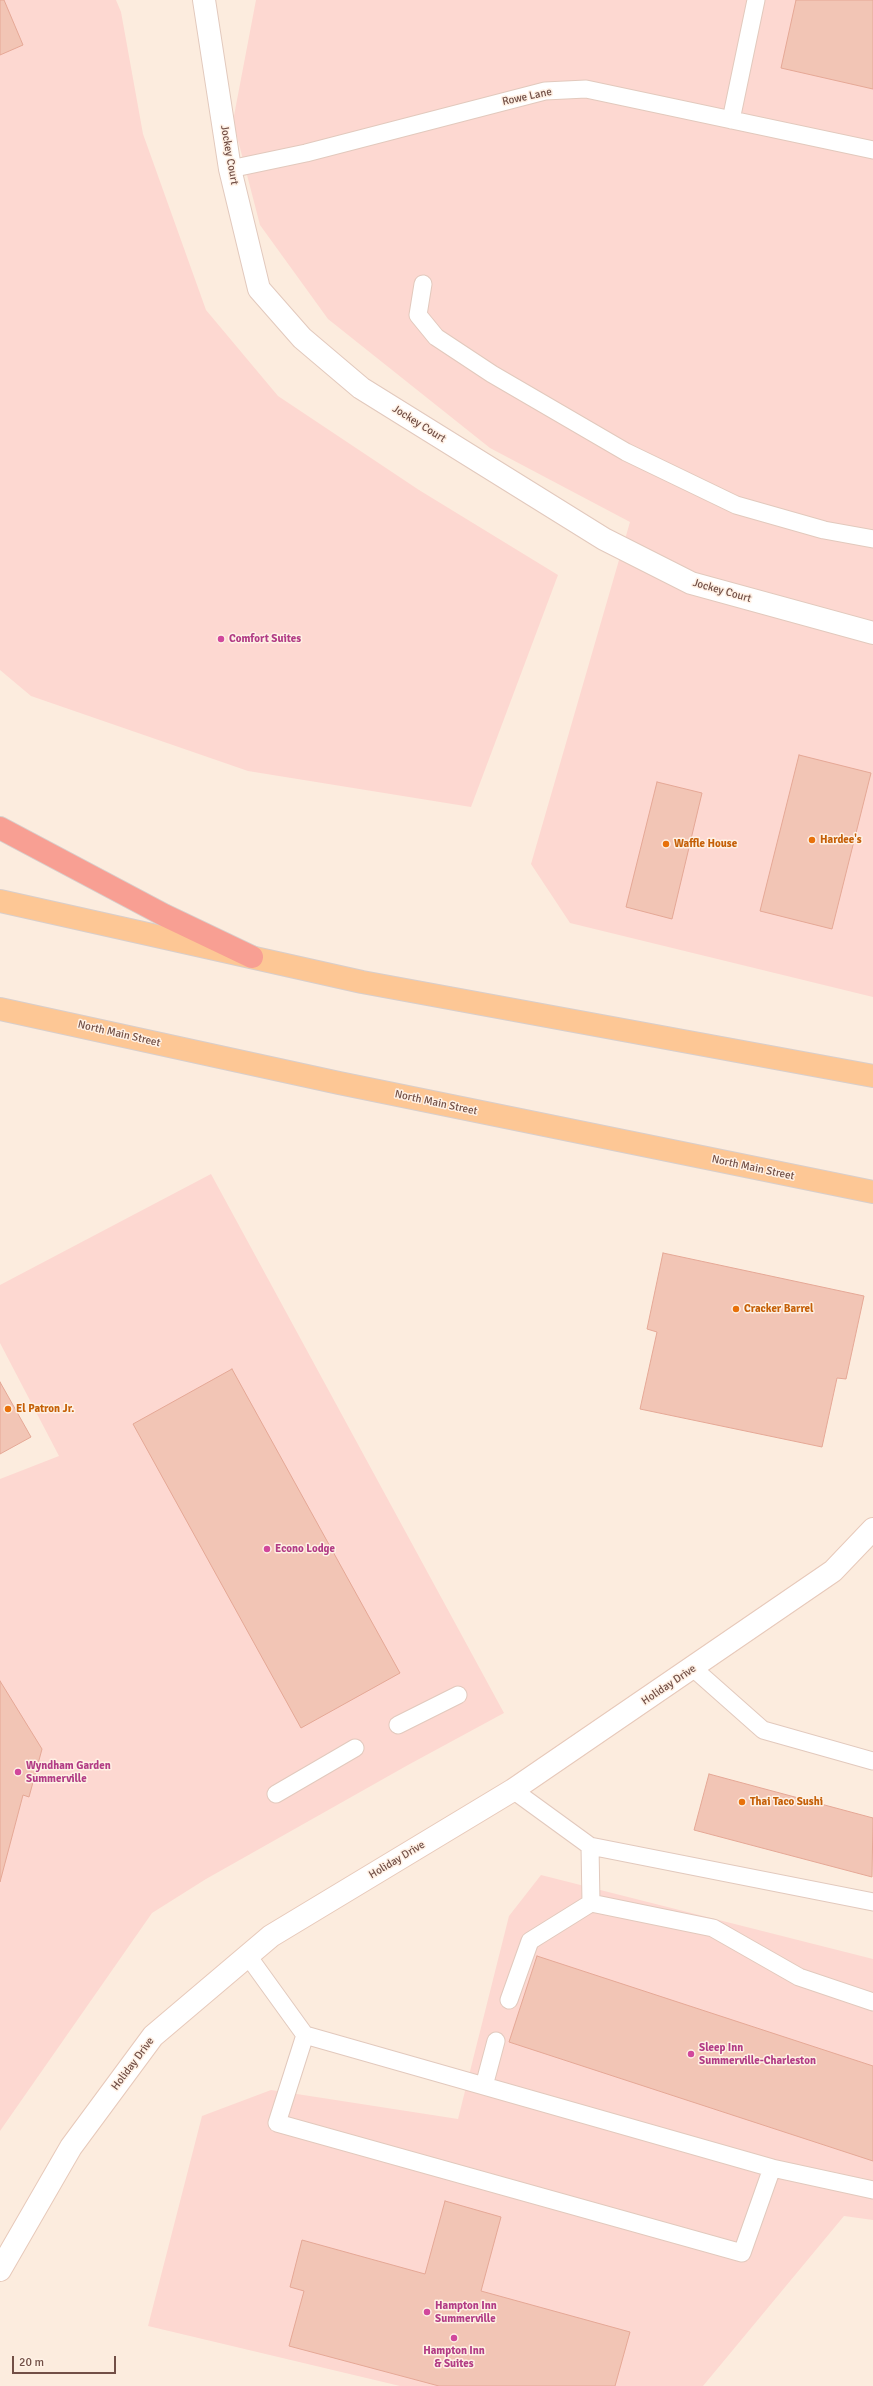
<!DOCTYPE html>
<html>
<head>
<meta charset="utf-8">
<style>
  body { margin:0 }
  #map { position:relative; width:873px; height:2386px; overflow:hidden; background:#fcecde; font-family:Signika,sans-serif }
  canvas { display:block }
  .scale { position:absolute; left:12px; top:2356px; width:104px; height:18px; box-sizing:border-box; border:2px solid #724f46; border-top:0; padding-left:5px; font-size:12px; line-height:14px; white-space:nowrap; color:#724f46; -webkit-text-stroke:3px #fff1e5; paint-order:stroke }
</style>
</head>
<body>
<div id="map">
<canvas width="873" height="2386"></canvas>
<div class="scale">20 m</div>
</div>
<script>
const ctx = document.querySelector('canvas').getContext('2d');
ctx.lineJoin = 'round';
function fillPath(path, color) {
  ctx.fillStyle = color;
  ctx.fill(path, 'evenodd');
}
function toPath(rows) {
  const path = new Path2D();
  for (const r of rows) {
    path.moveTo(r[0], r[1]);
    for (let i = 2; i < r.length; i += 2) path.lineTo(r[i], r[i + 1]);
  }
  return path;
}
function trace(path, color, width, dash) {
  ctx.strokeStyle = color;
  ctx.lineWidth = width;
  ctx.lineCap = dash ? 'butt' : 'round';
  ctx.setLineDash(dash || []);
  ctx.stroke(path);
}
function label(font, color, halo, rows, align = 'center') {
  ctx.font = font + ' Signika,sans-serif';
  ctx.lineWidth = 3;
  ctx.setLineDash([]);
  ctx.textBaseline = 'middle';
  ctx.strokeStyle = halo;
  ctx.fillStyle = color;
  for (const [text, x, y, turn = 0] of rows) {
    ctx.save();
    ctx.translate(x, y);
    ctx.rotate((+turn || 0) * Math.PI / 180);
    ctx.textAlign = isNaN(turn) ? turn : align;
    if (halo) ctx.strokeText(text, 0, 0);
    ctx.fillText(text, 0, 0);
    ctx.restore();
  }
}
const commercial = toPath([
  [0,0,116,0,121,12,143,134,206,310,278,396,419,490,558,575,471,807,248,771,31,696,0,670],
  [256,0,873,0,873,997,570,923,531,864,630,522,490,448,328,319,260,225,233,121],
  [211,1174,504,1713,408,1765,206,1879,152,1913,0,2131,0,1479,59,1456,0,1343,0,1285],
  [541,1875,873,1959,873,2220,844,2216,703,2386,400,2386,148,2326,202,2116,271,2090,458,2119,509,1916]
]);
const building = toPath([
  [0,0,4,0,23,45,0,55,0,0],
  [796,0,873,0,873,89,781,68,796,0],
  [799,755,871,773,832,929,760,911,799,755],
  [657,782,702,793,672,919,626,907,657,782],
  [663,1253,864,1296,846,1379,837,1378,822,1447,640,1409,657,1332,647,1329,663,1253],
  [232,1369,400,1673,301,1728,133,1424,232,1369],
  [0,1382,31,1437,0,1454,0,1382],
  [0,1681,42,1749,29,1797,23,1795,0,1882,0,1681],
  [709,1774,873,1818,872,1877,694,1830,709,1774],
  [537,1956,873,2066,873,2161,509,2042,537,1956],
  [445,2201,501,2217,481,2291,630,2332,615,2386,439,2386,289,2346,304,2291,290,2287,302,2240,425,2274,445,2201]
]);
const service = toPath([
  [731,120,756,0],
  [230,169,306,153,545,91,586,89,873,150],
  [423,284,418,315,436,337,492,374,626,452,736,505,824,530,873,539],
  [693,1668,763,1730,873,1761],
  [398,1725,458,1695],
  [513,1790,590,1846,873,1902],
  [276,1794,355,1748],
  [590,1846,591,1903],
  [248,1956,305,2035,277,2123,742,2253,772,2168,305,2035],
  [509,2000,530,1941,591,1903,713,1928,799,1977,873,2002],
  [484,2086,496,2041],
  [772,2168,873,2190]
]);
const minor = toPath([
  [204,0,230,169,259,289,302,338,361,388,604,539,691,583,873,633]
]);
const secondary = toPath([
  [0,2270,71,2147,153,2036,271,1936,513,1790,833,1571,873,1529]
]);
const primary = toPath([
  [0,901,362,982,873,1076],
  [0,1009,339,1083,873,1192]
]);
const motorway = toPath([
  [0,828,164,915,252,957]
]);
const markers = [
  [221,639,4,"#d1479c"],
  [812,840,4,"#e8710a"],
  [666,844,4,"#e8710a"],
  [736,1309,4,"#e8710a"],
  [8,1409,4,"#e8710a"],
  [267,1549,4,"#d1479c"],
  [18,1772,4,"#d1479c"],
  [742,1802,4,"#e8710a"],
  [691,2054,4,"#d1479c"],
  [427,2312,4,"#d1479c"],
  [454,2338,4,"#d1479c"]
];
const streetNames = [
  ["Rowe Lane",527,97,-12],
  ["Jockey Court",229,155,80],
  ["Jockey Court",419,424,32],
  ["Jockey Court",722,591,16],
  ["North Main Street",119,1034,13],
  ["North Main Street",436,1103,12],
  ["North Main Street",753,1168,12],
  ["Holiday Drive",669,1685,-34],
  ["Holiday Drive",397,1860,-31],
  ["Holiday Drive",133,2064,-53]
];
const hotelNames = [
  ["Comfort Suites",229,639],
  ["Econo Lodge",275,1549],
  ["Wyndham Garden",26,1766],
  ["Summerville",26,1779],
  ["Sleep Inn",699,2048],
  ["Summerville-Charleston",699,2061],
  ["Hampton Inn",435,2306],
  ["Summerville",435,2319],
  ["Hampton Inn",454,2351,"center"],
  ["& Suites",454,2364,"center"]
];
const foodNames = [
  ["Hardee's",820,840],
  ["Waffle House",674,844],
  ["Cracker Barrel",744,1309],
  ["El Patron Jr.",16,1409],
  ["Thai Taco Sushi",750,1802]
];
fillPath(commercial, '#fdd8d1');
fillPath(building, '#f2c5b5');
trace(building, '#e5a896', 1);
trace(service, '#e2c9bd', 19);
trace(minor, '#e2c9bd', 24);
trace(secondary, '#e7c9ba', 24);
trace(primary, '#d8cecb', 24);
trace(motorway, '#d8cecb', 24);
trace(service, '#fff', 17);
trace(minor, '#fff', 22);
trace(secondary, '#fff', 22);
trace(primary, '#fdc795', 22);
trace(motorway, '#f89f93', 22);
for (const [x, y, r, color] of markers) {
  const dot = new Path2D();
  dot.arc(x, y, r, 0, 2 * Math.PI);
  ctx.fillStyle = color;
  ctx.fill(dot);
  trace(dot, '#fff1e5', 1.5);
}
label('11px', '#724f46', '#fff1e5', streetNames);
label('bold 11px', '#b23c85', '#fff1e5', hotelNames, 'left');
label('bold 11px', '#c56008', '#fff1e5', foodNames, 'left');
</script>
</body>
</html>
